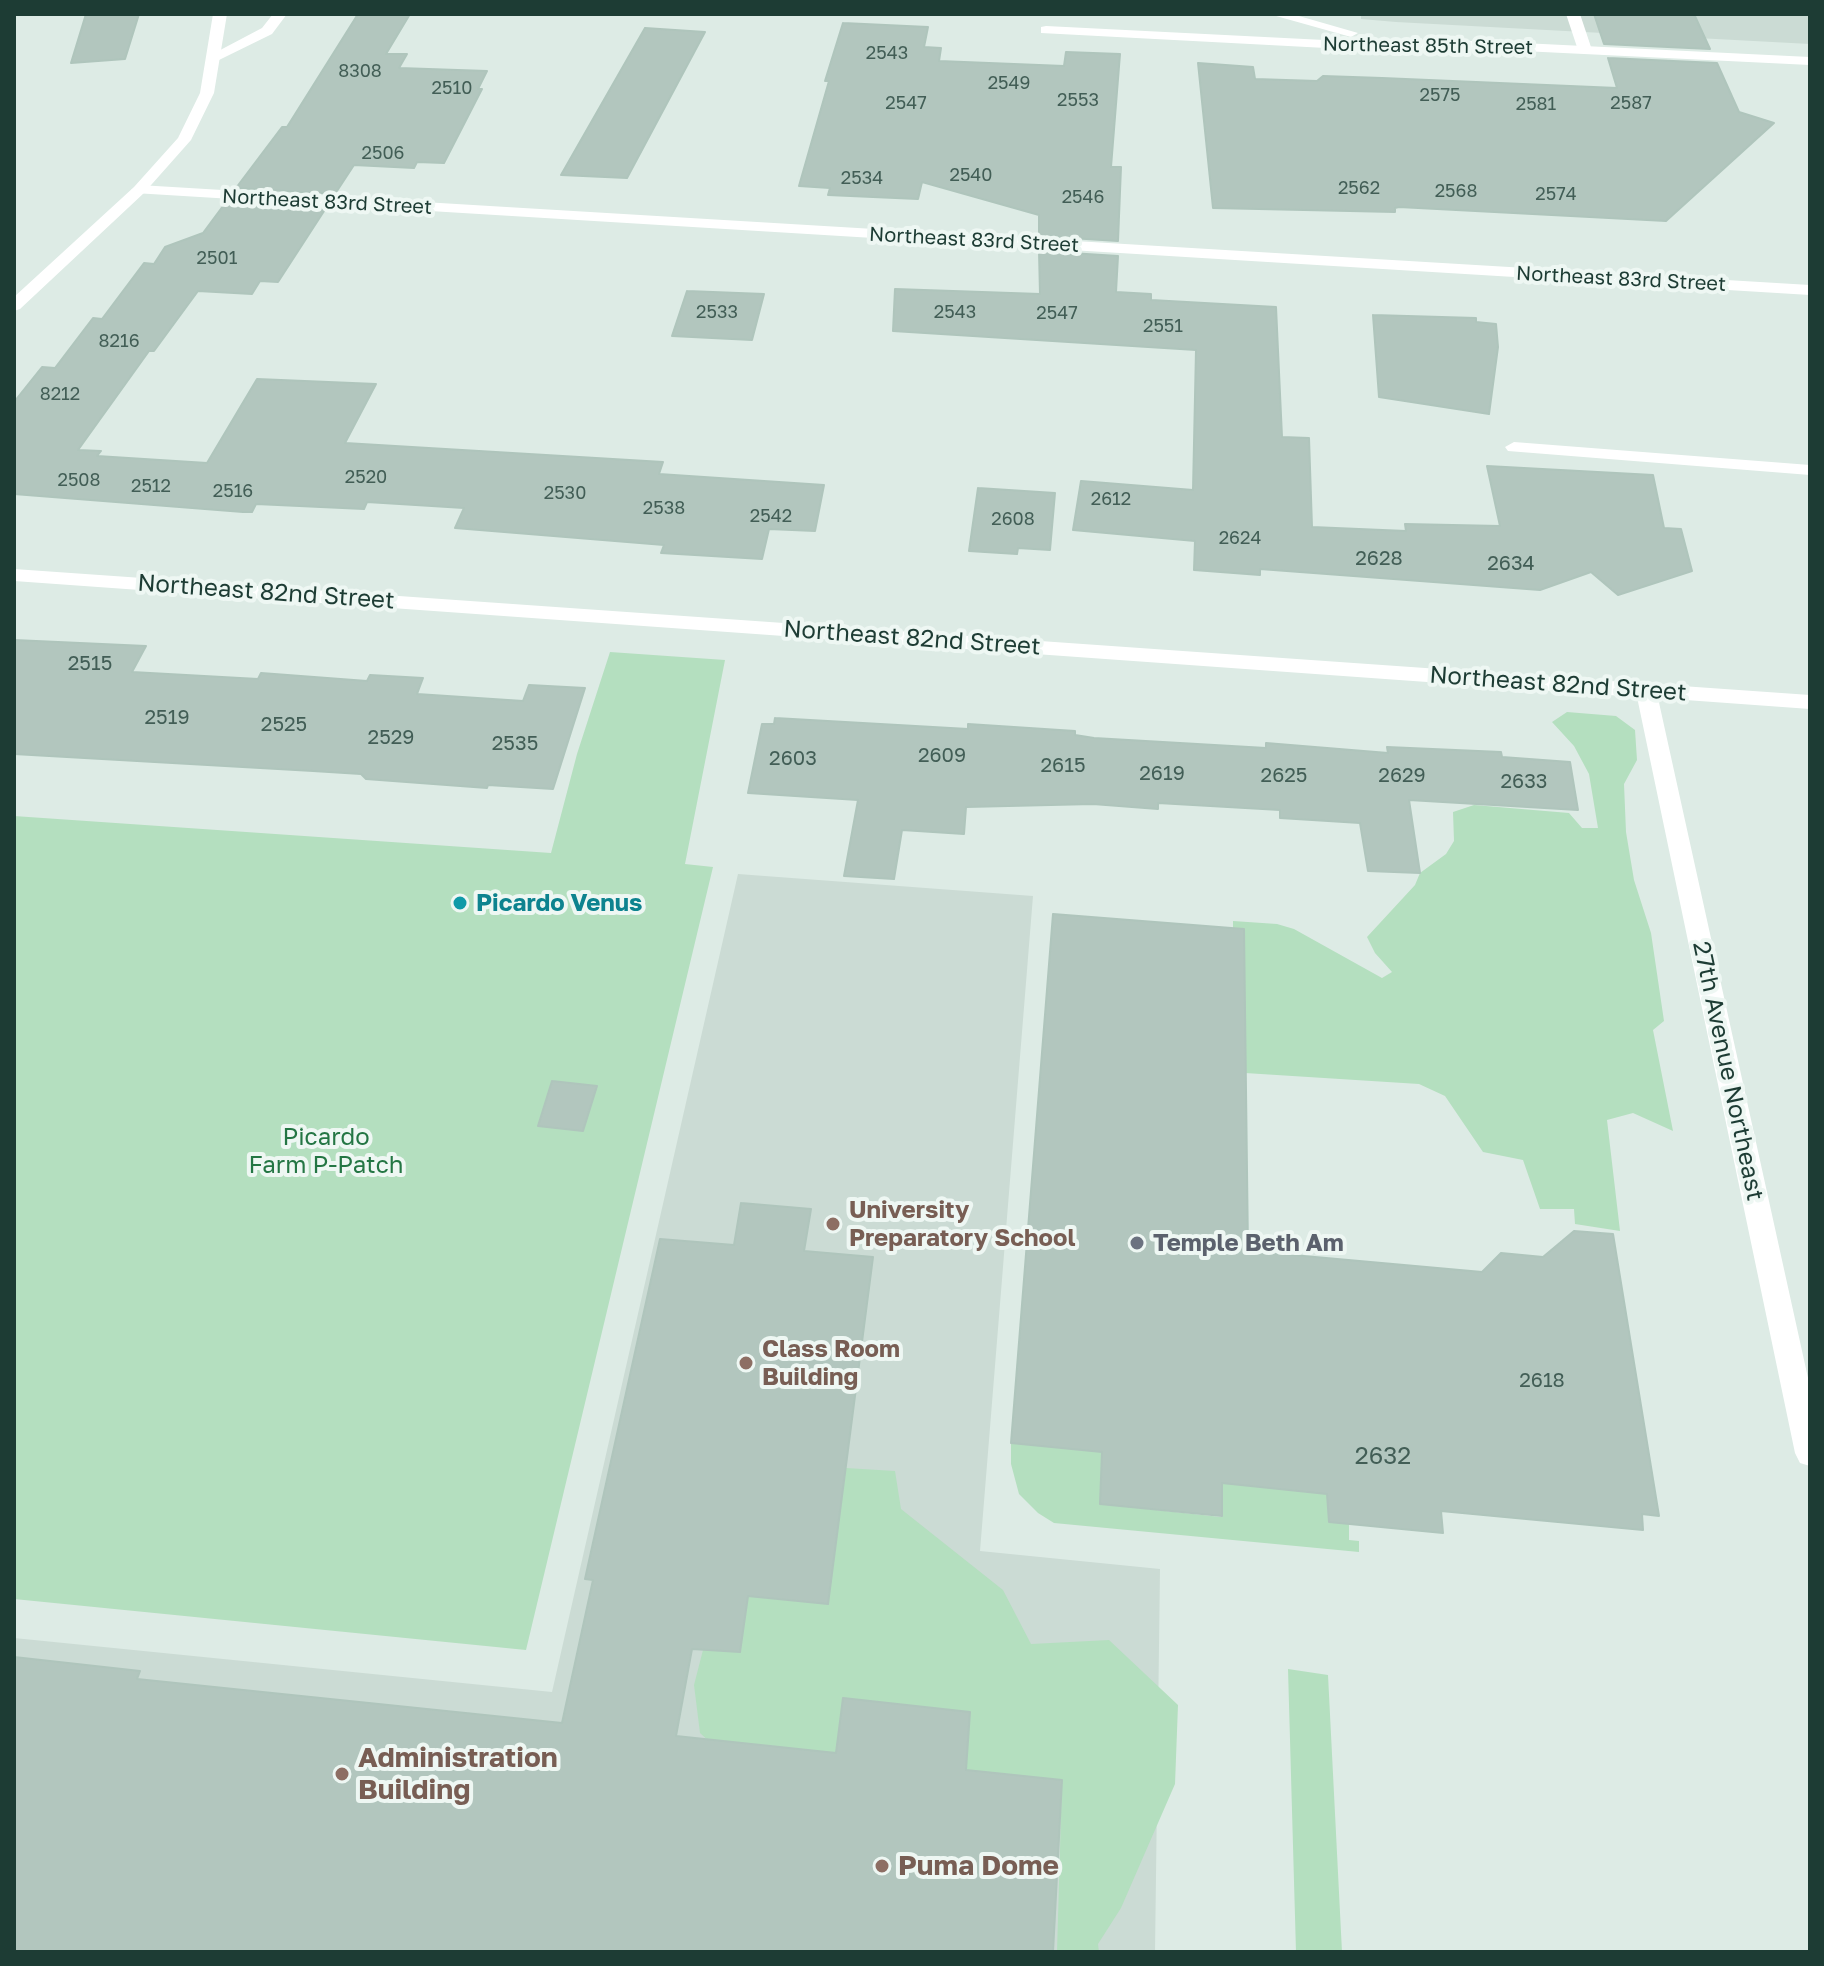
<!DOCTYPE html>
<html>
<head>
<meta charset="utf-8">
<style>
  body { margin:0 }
  #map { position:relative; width:1824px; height:1966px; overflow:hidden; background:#ddebe5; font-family:"Golos Text",sans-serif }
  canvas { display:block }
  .frame { position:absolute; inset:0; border:16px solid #1d3c34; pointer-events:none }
</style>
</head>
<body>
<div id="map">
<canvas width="1824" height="1966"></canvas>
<div class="frame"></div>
</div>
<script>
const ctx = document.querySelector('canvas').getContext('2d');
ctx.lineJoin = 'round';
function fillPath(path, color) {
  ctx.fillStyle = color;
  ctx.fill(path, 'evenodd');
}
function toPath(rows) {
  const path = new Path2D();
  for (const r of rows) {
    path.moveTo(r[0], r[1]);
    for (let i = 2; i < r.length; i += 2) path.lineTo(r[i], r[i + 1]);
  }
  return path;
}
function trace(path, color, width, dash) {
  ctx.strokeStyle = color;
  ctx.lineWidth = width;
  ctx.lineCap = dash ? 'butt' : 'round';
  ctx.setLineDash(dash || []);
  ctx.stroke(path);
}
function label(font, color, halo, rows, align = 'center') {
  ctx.font = font + ' "Golos Text",sans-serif';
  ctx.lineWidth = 8;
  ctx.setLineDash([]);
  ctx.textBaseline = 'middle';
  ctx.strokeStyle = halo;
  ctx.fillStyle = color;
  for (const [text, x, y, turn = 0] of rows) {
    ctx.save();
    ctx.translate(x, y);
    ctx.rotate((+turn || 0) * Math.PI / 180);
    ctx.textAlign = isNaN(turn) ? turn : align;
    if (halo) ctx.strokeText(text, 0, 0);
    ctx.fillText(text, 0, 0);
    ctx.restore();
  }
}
const built = toPath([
  [1361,14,1810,14,1810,44,1396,22,1361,19],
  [738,874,1033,896,980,1551,1160,1569,1155,1952,14,1952,14,1638,552,1692]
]);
const green = toPath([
  [610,652,725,660,685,864,713,867,526,1650,14,1599,14,816,551,853,577,754],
  [1567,712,1616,716,1635,730,1637,760,1624,784,1626,832,1634,880,1651,933,1664,1021,1653,1030,1673,1131,1633,1113,1607,1120,1620,1231,1575,1224,1574,1209,1540,1209,1523,1160,1483,1152,1445,1096,1419,1084,1245,1073,1244,929,1233,928,1233,921,1277,924,1294,929,1382,978,1392,972,1375,953,1367,937,1415,885,1420,873,1446,854,1454,841,1453,812,1474,805,1569,813,1582,828,1598,828,1589,774,1574,746,1552,722],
  [1011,1443,1102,1452,1101,1504,1221,1517,1222,1483,1327,1494,1329,1522,1349,1524,1349,1540,1359,1541,1359,1552,1054,1523,1038,1513,1019,1494,1011,1464],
  [846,1468,895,1471,901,1509,1003,1590,1031,1644,1109,1640,1178,1705,1175,1784,1121,1908,1098,1944,1099,1952,1057,1952,1062,1780,966,1770,970,1712,843,1698,836,1753,762,1745,725,1756,700,1733,694,1685,703,1650,740,1652,748,1596,828,1604],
  [1288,1669,1328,1675,1342,1952,1296,1952]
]);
const building = toPath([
  [86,14,139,14,125,59,71,63,86,14],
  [358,14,410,14,386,54,407,54,399,68,487,71,478,89,482,89,444,163,417,162,414,168,354,165,335,194,236,188,282,127,287,127,358,14],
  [1594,14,1694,14,1710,49,1604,44,1594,14],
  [843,23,928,27,924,47,941,48,939,61,1064,66,1066,52,1120,54,1111,167,1121,167,1118,241,1039,236,1039,215,922,182,918,199,828,195,830,188,799,186,829,81,825,81,843,23],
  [645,28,705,32,627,178,561,175,645,28],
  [1608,58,1717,63,1739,112,1774,123,1666,221,1399,207,1395,208,1395,212,1213,208,1198,63,1253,67,1255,79,1317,81,1323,76,1382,78,1617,88,1608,58],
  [226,202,326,208,278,282,260,281,252,294,198,291,154,351,149,351,78,450,101,451,97,456,207,463,257,379,376,384,345,443,663,462,659,474,824,485,815,531,769,529,762,559,661,553,664,545,455,528,464,508,367,502,364,509,256,504,252,512,243,512,14,494,14,402,42,367,55,368,93,318,102,319,144,263,154,264,165,247,203,233,226,202],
  [1039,251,1118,256,1116,292,1151,294,1151,300,1276,307,1282,437,1309,438,1312,527,1406,531,1405,524,1500,526,1487,466,1653,475,1664,528,1681,529,1692,571,1618,595,1591,572,1540,590,1260,569,1260,575,1194,570,1195,541,1073,530,1081,481,1193,490,1196,350,893,331,895,289,1040,294,1039,251],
  [687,291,764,294,752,340,672,336,687,291],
  [1373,315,1476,318,1476,322,1496,324,1498,347,1489,414,1379,397,1373,315],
  [978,488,1055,493,1050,550,1018,548,1017,554,969,551,978,488],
  [14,640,146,646,132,672,258,679,261,673,367,681,370,675,423,678,417,694,523,701,529,685,585,688,553,789,488,785,487,788,366,779,361,774,313,771,14,754,14,640],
  [775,718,968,729,968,724,1075,731,1075,735,1094,738,1266,748,1266,743,1388,753,1387,747,1501,752,1502,757,1570,762,1578,810,1409,800,1420,873,1368,871,1360,823,1280,818,1280,810,1158,803,1158,809,1093,804,966,807,964,834,902,830,894,879,844,876,858,800,748,793,762,724,774,724,775,718],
  [1053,914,1244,929,1248,1251,1482,1272,1501,1253,1543,1257,1574,1231,1613,1234,1659,1516,1642,1514,1643,1530,1441,1511,1443,1533,1329,1522,1327,1494,1222,1483,1222,1516,1100,1504,1102,1452,1011,1443,1053,914],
  [552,1081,597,1086,583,1131,538,1126,552,1081],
  [741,1203,811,1209,804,1251,873,1257,828,1604,748,1596,740,1652,692,1649,676,1736,836,1753,843,1698,970,1712,966,1770,1062,1780,1053,1952,14,1952,14,1657,140,1671,137,1679,562,1723,593,1580,585,1579,660,1239,734,1245,741,1203]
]);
const lane = toPath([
  [1566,14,1580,14,1592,50,1590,53,1578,50,1566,14],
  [1514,442,1810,465,1810,475,1508,451,1505,447,1514,442]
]);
const street = toPath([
  [273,14,287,14,272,34,219,60,207,57,262,28,273,14],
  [1269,14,1292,14,1358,33,1351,37,1269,14],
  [1046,26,1364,42,1481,41,1810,57,1810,65,1481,49,1364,50,1041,33,1041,27,1046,26],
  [139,185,1810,285,1810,295,134,193,131,190,139,185],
  [14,569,1810,695,1810,709,1658,698,1810,1387,1810,1466,1800,1463,1795,1453,1637,697,14,581,14,569]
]);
const secondary = toPath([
  [213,14,227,14,214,93,191,140,144,193,20,309,14,311,14,297,134,187,178,138,200,93,213,14]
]);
const markers = [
  [460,903,8,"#0f9aa8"],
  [833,1224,8,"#8d6e63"],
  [1137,1243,8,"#6b7280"],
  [746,1363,8,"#8d6e63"],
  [342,1774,8,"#8d6e63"],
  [882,1866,8,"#8d6e63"]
];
const farNumbernames = [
  ["2543",887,53],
  ["8308",360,71],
  ["2549",1009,83],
  ["2510",452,88],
  ["2575",1440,95],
  ["2553",1078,100],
  ["2547",906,103],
  ["2587",1631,103],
  ["2581",1536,104],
  ["2506",383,153],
  ["2540",971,175],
  ["2534",862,178],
  ["2562",1359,188],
  ["2568",1456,191],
  ["2574",1556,194],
  ["2546",1083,197],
  ["2501",217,258],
  ["2533",717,312],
  ["2543",955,312],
  ["2547",1057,313],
  ["2551",1163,326],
  ["8216",119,341],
  ["8212",60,394],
  ["2520",366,477],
  ["2508",79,480],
  ["2512",151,486],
  ["2516",233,491],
  ["2530",565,493],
  ["2612",1111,499],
  ["2538",664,508],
  ["2542",771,516],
  ["2608",1013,519],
  ["2624",1240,538]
];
const farStreetnames = [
  ["Northeast 85th Street",1428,46,1],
  ["Northeast 83rd Street",327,202,3],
  ["Northeast 83rd Street",974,240,3],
  ["Northeast 83rd Street",1621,279,3]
];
const numberNames = [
  ["2628",1379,559],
  ["2634",1511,564],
  ["2515",90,664],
  ["2519",167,718],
  ["2525",284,725],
  ["2529",391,738],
  ["2535",515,744],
  ["2609",942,756],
  ["2603",793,759],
  ["2615",1063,766],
  ["2619",1162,774],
  ["2625",1284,776],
  ["2629",1402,776],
  ["2633",1524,782],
  ["2618",1542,1381]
];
const streetNames = [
  ["Northeast 82nd Street",266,592,4],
  ["Northeast 82nd Street",912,638,4],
  ["Northeast 82nd Street",1558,684,4],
  ["27th Avenue Northeast",1728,1071,78]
];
const cultureNames = [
  ["Picardo Venus",476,903]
];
const parkNames = [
  ["Picardo",326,1137],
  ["Farm P-Patch",326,1165]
];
const educationNames = [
  ["University",849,1210],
  ["Preparatory School",849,1238],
  ["Class Room",762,1349],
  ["Building",762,1377]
];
const worshipNames = [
  ["Temple Beth Am",1153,1243]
];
const nearNumbernames = [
  ["2632",1383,1456]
];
const nearEducationnames = [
  ["Administration",358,1758],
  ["Building",358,1790],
  ["Puma Dome",898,1866]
];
fillPath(built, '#cbdbd4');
fillPath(green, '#b4dfbf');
fillPath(building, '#b2c6be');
trace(building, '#afc5bc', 2);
fillPath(lane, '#fff');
fillPath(street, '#fff');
fillPath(secondary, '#fff');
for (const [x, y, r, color] of markers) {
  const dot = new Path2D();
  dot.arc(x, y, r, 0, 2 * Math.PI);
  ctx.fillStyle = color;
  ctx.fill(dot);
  trace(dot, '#eef7f3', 3);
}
label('18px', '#425e56', null, farNumbernames);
label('20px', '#1d3c34', '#eef7f3', farStreetnames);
label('20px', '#425e56', null, numberNames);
label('24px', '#1d3c34', '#eef7f3', streetNames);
label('bold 24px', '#0d838f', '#eef7f3', cultureNames, 'left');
label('24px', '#247644', '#eef7f3', parkNames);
label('bold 24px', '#785e54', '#eef7f3', educationNames, 'left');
label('bold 24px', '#5b616d', '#eef7f3', worshipNames, 'left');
label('24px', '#425e56', null, nearNumbernames);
label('bold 28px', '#785e54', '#eef7f3', nearEducationnames, 'left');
</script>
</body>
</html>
